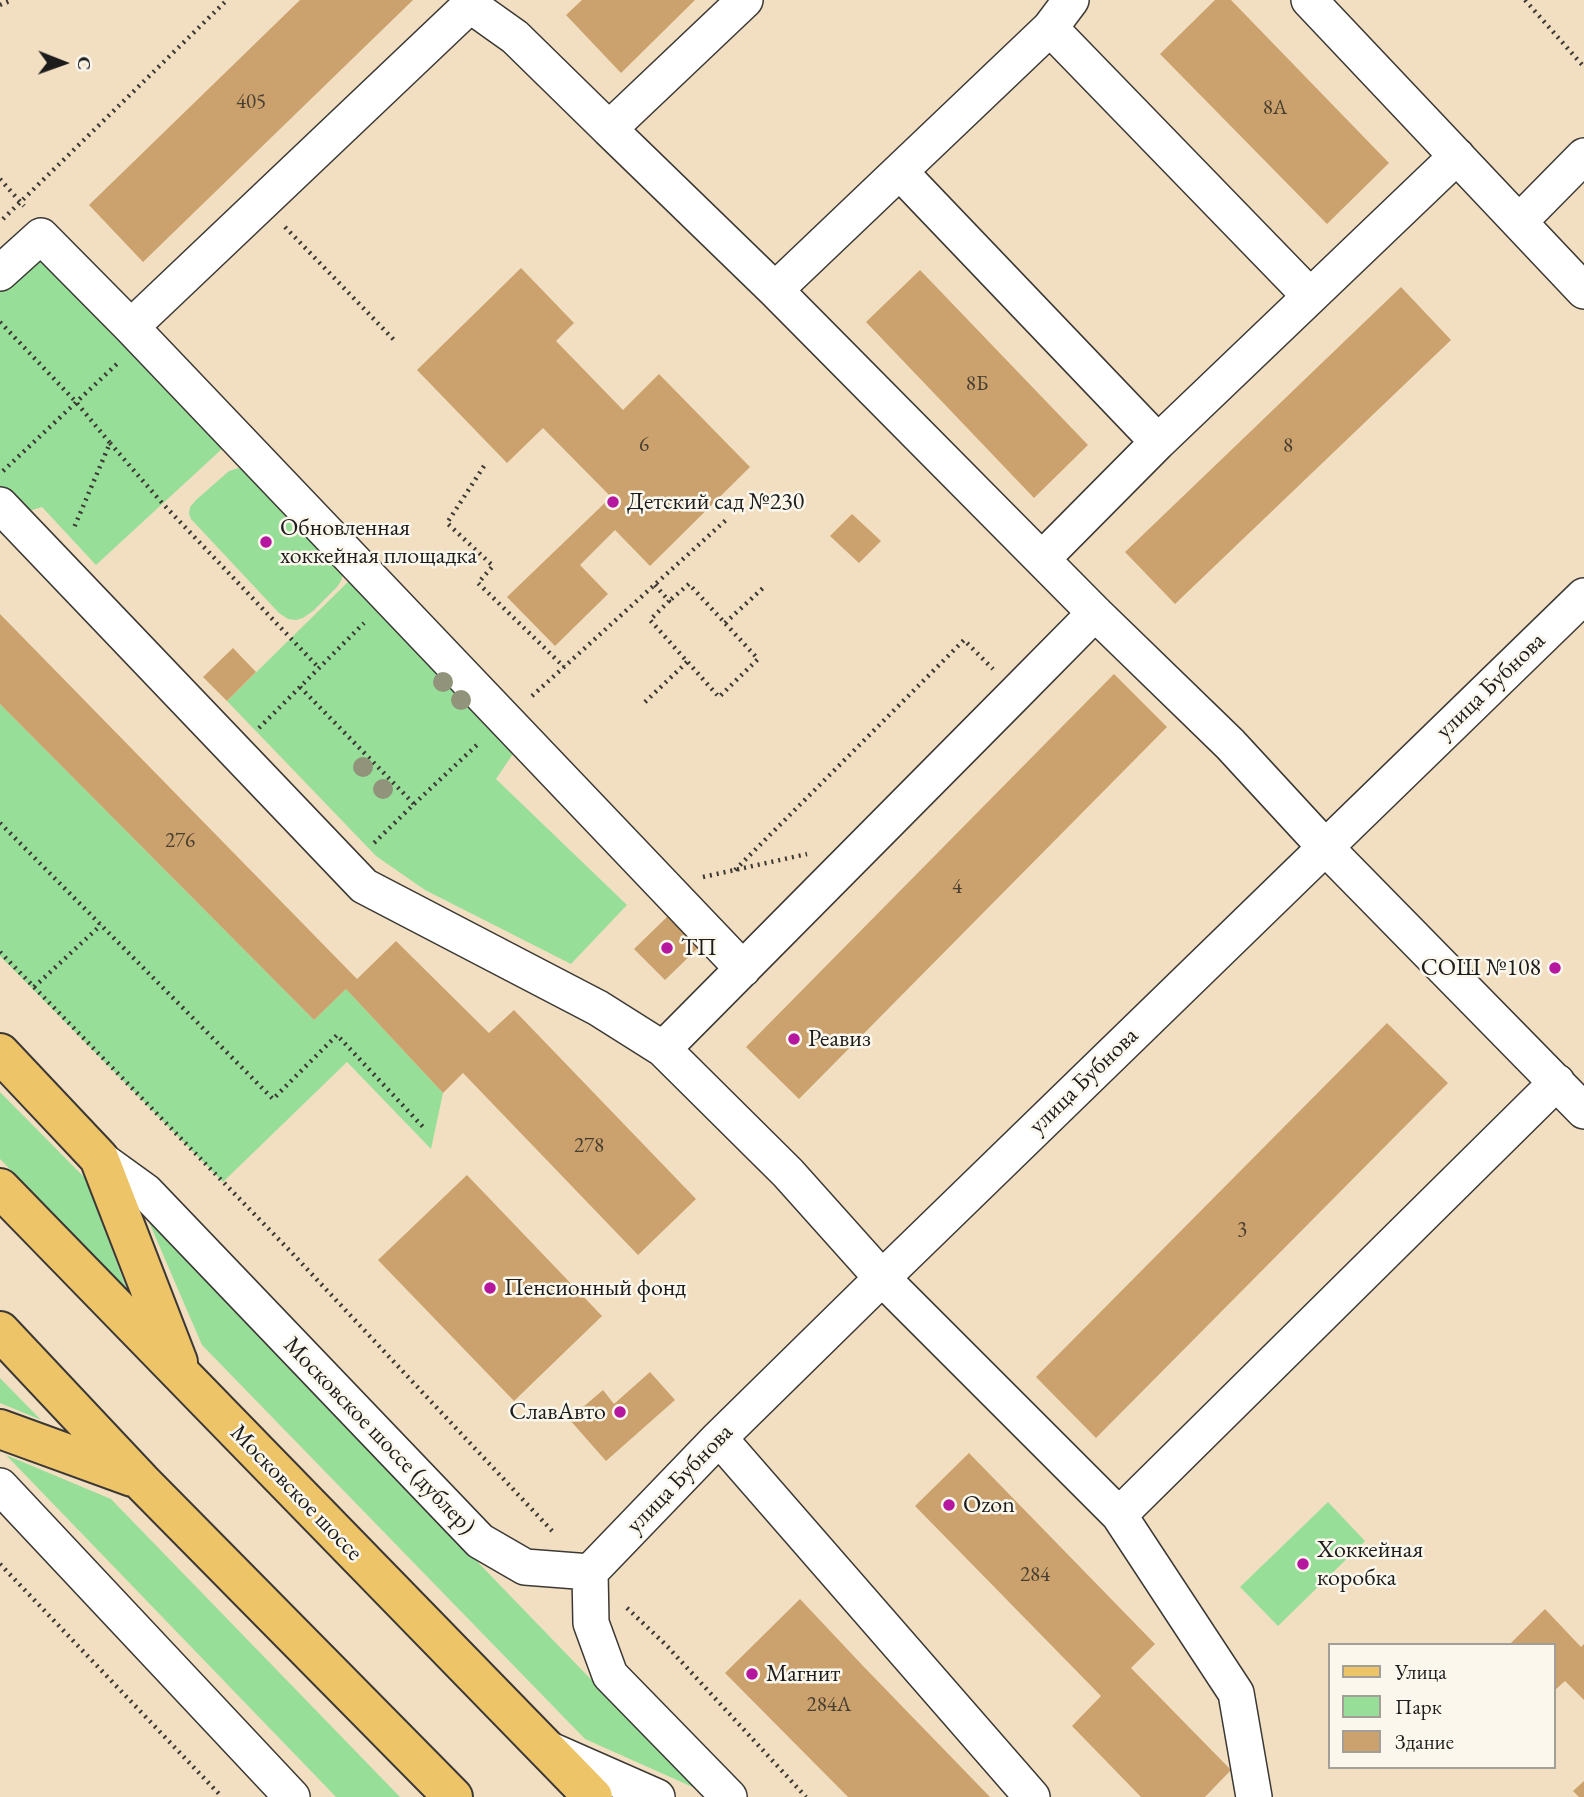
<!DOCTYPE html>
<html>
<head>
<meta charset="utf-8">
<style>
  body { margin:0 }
  #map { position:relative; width:1584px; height:1797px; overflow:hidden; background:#f2dfc1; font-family:"EB Garamond",serif }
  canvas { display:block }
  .legend { position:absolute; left:1328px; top:1643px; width:228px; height:126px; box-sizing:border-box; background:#fbf7ec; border:2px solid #a29f99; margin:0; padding:9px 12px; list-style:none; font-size:21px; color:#1c1c1c }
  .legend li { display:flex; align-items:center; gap:14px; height:35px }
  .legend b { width:35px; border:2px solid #a29f99 }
  .north { position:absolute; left:28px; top:28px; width:70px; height:70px; -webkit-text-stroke:5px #fbf7ec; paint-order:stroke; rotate:91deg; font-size:19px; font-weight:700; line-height:28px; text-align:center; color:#1c1c1c }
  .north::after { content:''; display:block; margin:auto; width:24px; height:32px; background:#1c1c1c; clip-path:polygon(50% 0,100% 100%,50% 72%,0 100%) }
</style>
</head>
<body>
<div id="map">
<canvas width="1584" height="1797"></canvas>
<ul class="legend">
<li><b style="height:9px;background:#eec469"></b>Улица</li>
<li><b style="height:19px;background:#97df99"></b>Парк</li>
<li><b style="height:19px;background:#cba26d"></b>Здание</li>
</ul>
<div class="north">С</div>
</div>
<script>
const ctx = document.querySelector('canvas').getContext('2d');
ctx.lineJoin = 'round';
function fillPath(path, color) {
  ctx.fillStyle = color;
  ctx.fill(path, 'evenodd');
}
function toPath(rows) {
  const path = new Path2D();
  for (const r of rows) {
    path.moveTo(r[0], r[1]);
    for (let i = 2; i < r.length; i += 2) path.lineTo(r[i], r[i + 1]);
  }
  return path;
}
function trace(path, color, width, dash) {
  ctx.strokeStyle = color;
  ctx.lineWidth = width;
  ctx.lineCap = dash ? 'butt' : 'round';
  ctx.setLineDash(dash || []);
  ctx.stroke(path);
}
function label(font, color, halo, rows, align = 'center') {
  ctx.font = font + ' "EB Garamond",serif';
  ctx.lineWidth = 5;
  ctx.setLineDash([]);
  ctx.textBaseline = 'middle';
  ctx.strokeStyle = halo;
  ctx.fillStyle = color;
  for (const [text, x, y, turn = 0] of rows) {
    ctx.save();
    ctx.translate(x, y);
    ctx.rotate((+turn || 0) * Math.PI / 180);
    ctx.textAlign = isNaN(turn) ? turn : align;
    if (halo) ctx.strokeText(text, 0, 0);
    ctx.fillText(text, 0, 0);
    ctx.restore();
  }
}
const green = toPath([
  [44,252,223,448,96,565,42,507,19,514,0,494,0,292],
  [238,468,246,469,343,573,341,581,337,587,313,611,303,618,296,620,288,619,279,613,191,519,189,514,190,507,196,500,229,471],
  [353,577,519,745,496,779,627,905,571,964,425,890,376,856,227,701],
  [0,704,314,1020,346,989,443,1093,431,1149,347,1062,223,1182,0,956],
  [0,1092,85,1178,127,1290,0,1159],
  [149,1222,697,1789,585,1739,202,1345],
  [0,1378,41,1420,0,1403],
  [6,1455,111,1499,400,1797,336,1797],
  [1328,1502,1365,1541,1278,1626,1240,1587]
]);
const building = toPath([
  [300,0,413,0,143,262,89,205],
  [582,0,695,0,621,73,566,15],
  [1215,0,1231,0,1389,163,1327,224,1160,54],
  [521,268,574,323,556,341,623,410,659,374,750,467,650,566,615,530,580,565,608,594,555,646,507,597,611,497,543,428,507,463,417,370],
  [920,270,1088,445,1034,498,866,322],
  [1401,287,1451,340,1175,604,1125,552],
  [852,514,881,541,859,563,830,536],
  [0,614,357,979,396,941,489,1033,514,1010,696,1199,638,1255,463,1073,443,1093,346,989,314,1020,0,704],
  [233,648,256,672,227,701,203,677],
  [1114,674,1167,727,799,1099,746,1047],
  [669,915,699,947,665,980,634,949],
  [1387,1023,1448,1083,1096,1438,1036,1377],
  [467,1175,602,1316,514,1401,378,1260],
  [650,1372,675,1400,606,1461,569,1419,603,1390,614,1404],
  [969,1453,1155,1644,1131,1668,1231,1770,1205,1797,1141,1797,1072,1726,1101,1696,915,1506],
  [800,1599,864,1667,990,1797,848,1797,725,1673],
  [1545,1609,1581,1647,1584,1644,1584,1700,1565,1681,1554,1691,1554,1645,1509,1645],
  [1584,1781,1584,1797,1579,1797,1573,1791]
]);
const path = toPath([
  [1525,0,1584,67],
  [0,5,12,0],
  [0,179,24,206],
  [3,219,227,0],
  [285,227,396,342],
  [0,322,76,402,110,443,73,530],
  [110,443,163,504,319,668],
  [484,466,447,523,493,566,478,583,564,667],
  [3,471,119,362],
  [655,585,669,601,650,620,719,697,758,659,689,584,669,601],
  [725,623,763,588],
  [300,687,414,804,371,846],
  [532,696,726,520],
  [645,702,687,662],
  [259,728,364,623],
  [414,804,480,742],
  [0,823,273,1099,337,1035,424,1128],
  [735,870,964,640,993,669],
  [703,877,807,854],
  [0,952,292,1253,555,1534],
  [34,987,101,925],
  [0,1564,222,1797],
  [627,1608,666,1645,806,1797]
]);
const minor = toPath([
  [1309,0,1584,291],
  [1050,28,1310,296],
  [609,129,775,290,1095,613,1230,744,1325,847,1584,1111],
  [900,172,1158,442],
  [1519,222,1584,156],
  [0,273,41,236,131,327,470,5,515,37,609,129,745,0],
  [775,290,1050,28,1071,0],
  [131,327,743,969],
  [0,505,364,886,598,1008,663,1049,788,1173,882,1278,1119,1515,1236,1693,1254,1797],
  [1042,559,1158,442,1457,156],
  [663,1049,1017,692,1095,613],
  [99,1158,146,1192,480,1541,525,1567,590,1572],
  [719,1438,1032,1797],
  [0,1486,292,1797],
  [1119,1515,1557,1082],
  [590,1572,719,1438,882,1278,1584,596],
  [590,1572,591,1623,610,1675,729,1797],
  [548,1749,657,1797]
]);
const major = toPath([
  [0,1053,99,1158,178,1362],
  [0,1188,593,1797],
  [0,1331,141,1481,453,1797],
  [0,1429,132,1477]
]);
const trees = [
  [443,682],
  [461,700],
  [363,767],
  [383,789]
];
const markers = [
  [613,502,7,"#b5179e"],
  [266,542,7,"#b5179e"],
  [667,948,7,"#b5179e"],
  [1555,968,7,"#b5179e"],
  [794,1039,7,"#b5179e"],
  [490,1288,7,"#b5179e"],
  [620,1412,7,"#b5179e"],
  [949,1505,7,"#b5179e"],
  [1303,1564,7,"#b5179e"],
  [752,1674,7,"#b5179e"]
];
const numberNames = [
  ["405",251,102],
  ["8А",1275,108],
  ["8Б",977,384],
  ["6",644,445],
  ["8",1288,446],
  ["276",180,841],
  ["4",957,887],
  ["278",589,1146],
  ["3",1242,1230],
  ["284",1035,1575],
  ["284А",829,1705]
];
const poiNames = [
  ["Детский сад №230",627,502],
  ["Обновленная",280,528],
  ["хоккейная площадка",280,556],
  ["ТП",681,948],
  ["СОШ №108",1541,968,"right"],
  ["Реавиз",808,1039],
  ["Пенсионный фонд",504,1288],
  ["СлавАвто",606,1412,"right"],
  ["Ozon",963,1505],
  ["Хоккейная",1317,1550],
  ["коробка",1317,1578],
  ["Магнит",766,1674]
];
const streetNames = [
  ["улица Бубнова",1491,686,-44],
  ["улица Бубнова",1084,1081,-44],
  ["Московское шоссе (дублер)",379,1436,46],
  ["улица Бубнова",680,1479,-46],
  ["Московское шоссе",296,1493,46]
];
fillPath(green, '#97df99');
fillPath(building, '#cba26d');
trace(minor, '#3c3935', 38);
trace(major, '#3c3935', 42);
trace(path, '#3c3935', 4.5, [2, 5]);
trace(minor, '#fff', 35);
trace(major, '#eec469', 38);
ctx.fillStyle = '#91947b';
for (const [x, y] of trees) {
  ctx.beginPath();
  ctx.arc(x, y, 10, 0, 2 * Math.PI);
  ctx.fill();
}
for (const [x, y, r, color] of markers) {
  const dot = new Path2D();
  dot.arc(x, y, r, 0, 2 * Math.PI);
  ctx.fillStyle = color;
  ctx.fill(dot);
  trace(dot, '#fbf7ec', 2.5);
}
label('21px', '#483e30', null, numberNames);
label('24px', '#1c1c1c', '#fbf7ec', poiNames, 'left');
label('24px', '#1c1c1c', '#fbf7ec', streetNames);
</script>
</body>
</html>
